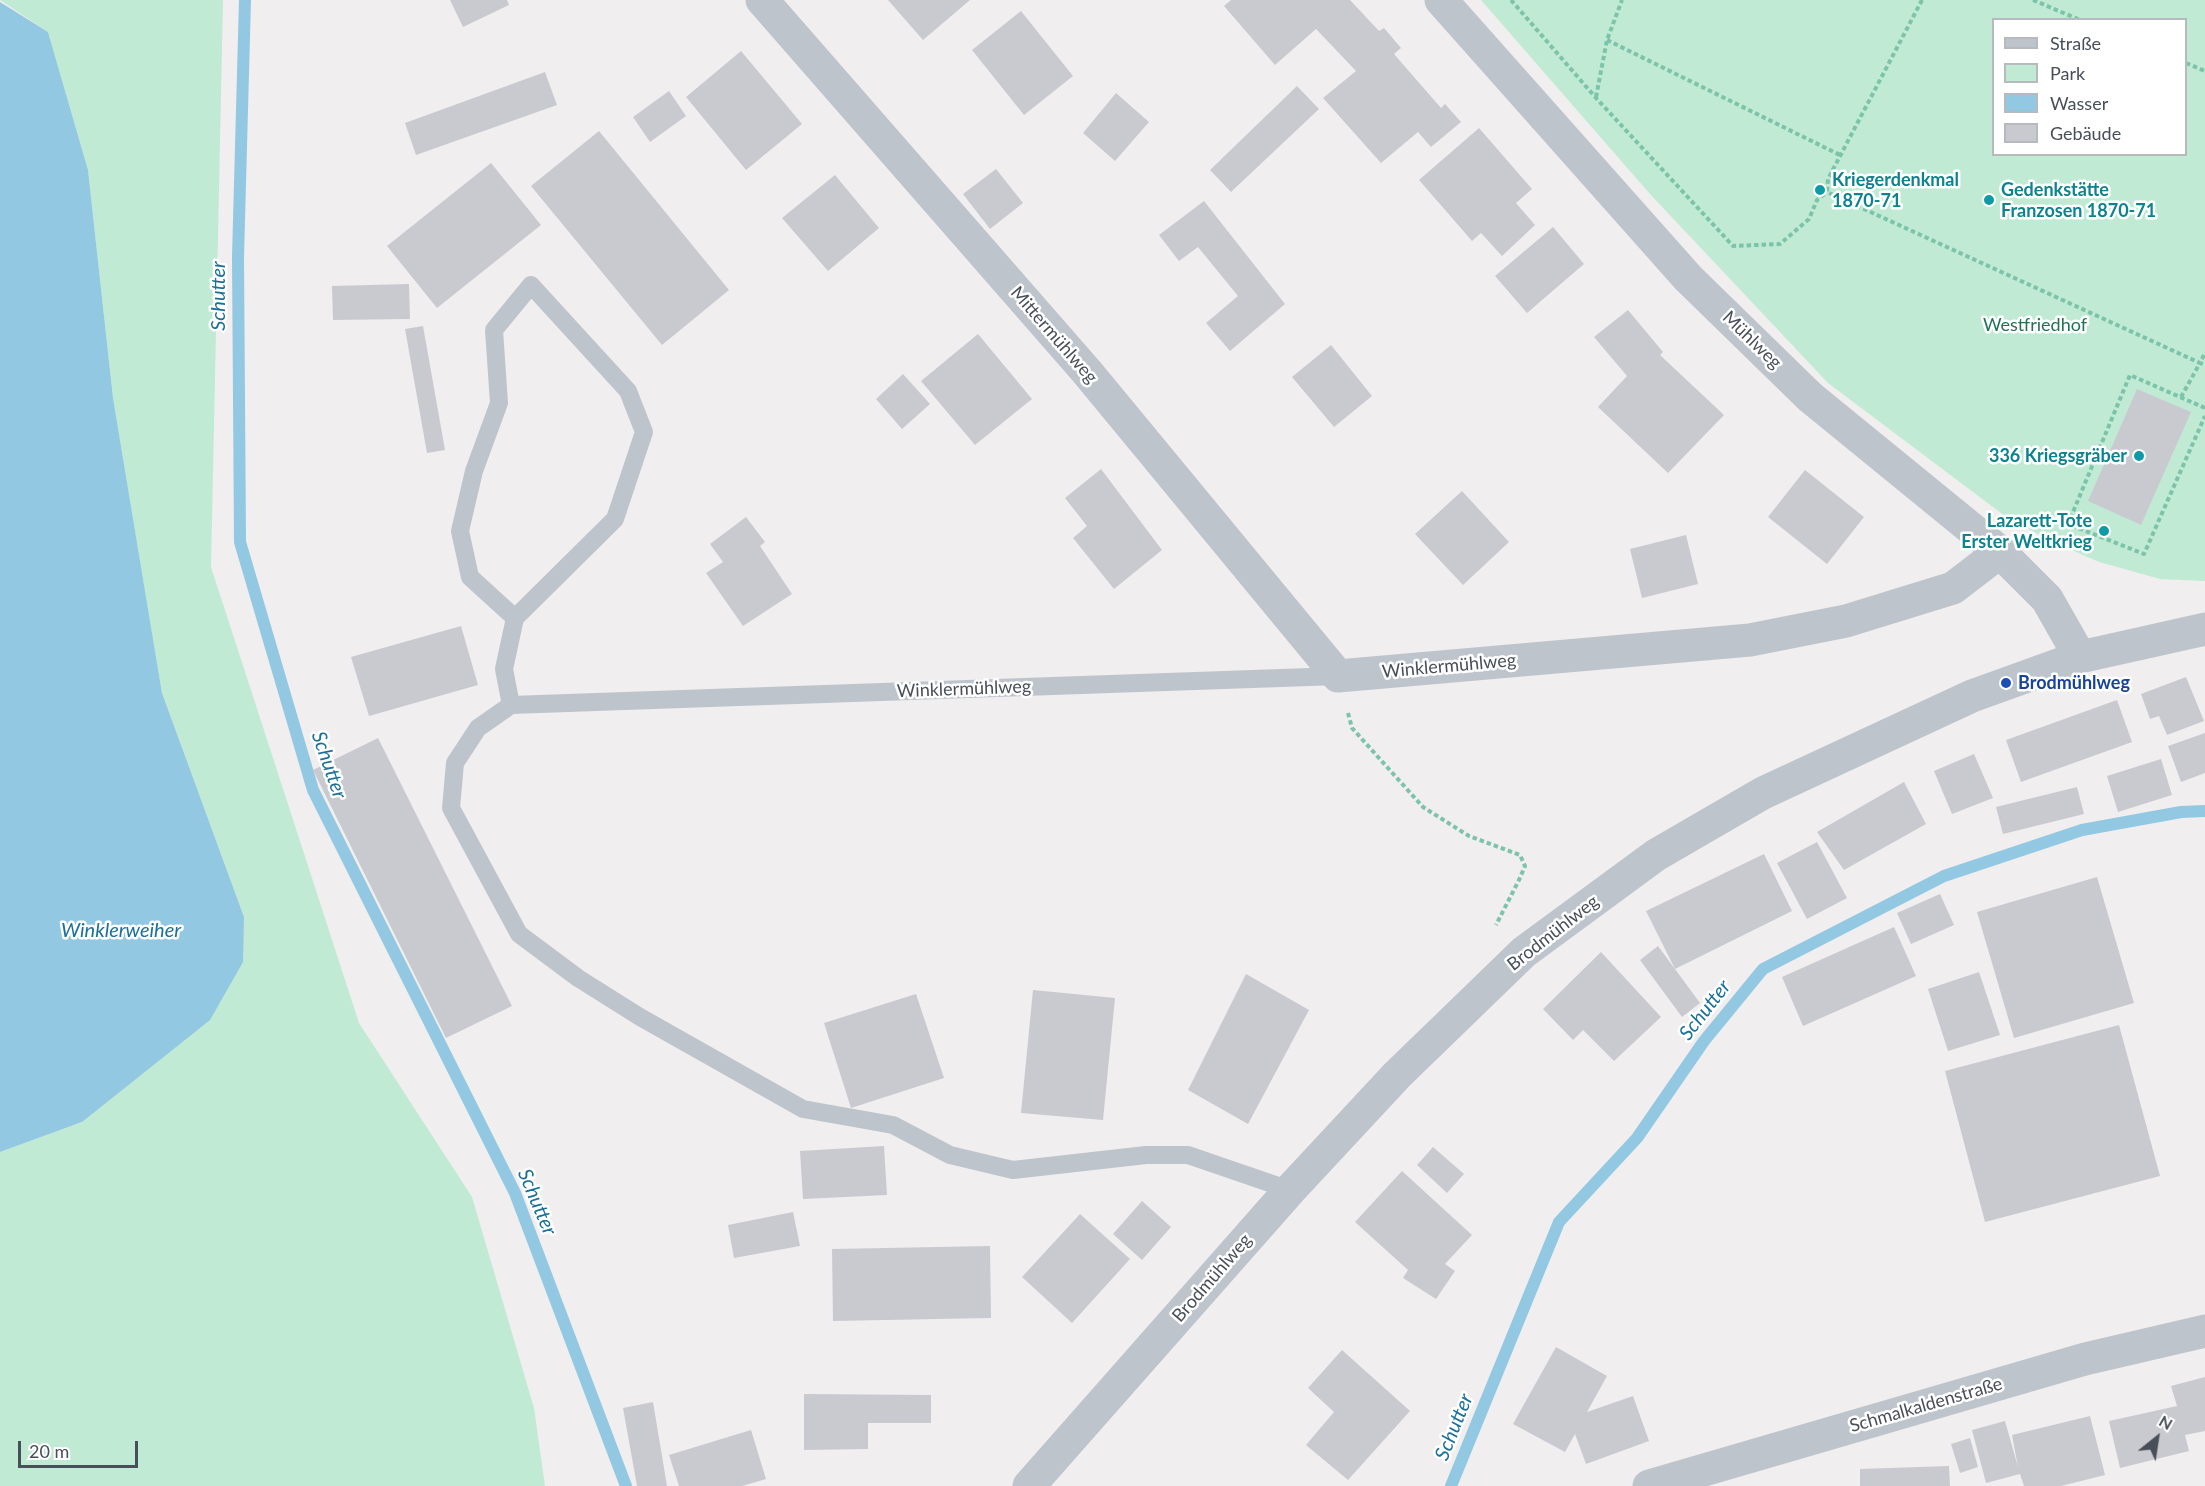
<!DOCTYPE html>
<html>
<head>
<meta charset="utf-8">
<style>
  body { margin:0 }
  #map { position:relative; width:2205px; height:1486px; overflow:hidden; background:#f0eeee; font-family:Lato,sans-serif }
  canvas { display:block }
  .legend { position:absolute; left:1992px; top:18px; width:195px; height:138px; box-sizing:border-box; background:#fff; border:2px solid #b6b9bd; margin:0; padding:8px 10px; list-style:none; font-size:18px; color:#484f59 }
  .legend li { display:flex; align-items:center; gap:12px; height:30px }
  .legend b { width:30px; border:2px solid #b6b9bd }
  .north { position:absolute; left:2127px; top:1408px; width:60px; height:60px; -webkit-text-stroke:4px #fff; paint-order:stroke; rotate:30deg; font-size:16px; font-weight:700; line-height:24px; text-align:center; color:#484f59 }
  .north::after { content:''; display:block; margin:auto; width:21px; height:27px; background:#484f59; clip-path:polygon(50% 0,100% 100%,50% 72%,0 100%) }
  .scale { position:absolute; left:18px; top:1441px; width:120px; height:27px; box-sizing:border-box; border:3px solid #484f59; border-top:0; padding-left:8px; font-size:18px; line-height:21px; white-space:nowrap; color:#484f59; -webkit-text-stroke:4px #fff; paint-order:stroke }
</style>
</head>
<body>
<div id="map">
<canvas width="2205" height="1486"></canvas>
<ul class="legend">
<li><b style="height:8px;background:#bec4cb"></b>Straße</li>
<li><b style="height:16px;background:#c1ead5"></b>Park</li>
<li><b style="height:16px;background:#92c8e2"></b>Wasser</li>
<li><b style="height:16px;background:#c9cad0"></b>Gebäude</li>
</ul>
<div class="north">N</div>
<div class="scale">20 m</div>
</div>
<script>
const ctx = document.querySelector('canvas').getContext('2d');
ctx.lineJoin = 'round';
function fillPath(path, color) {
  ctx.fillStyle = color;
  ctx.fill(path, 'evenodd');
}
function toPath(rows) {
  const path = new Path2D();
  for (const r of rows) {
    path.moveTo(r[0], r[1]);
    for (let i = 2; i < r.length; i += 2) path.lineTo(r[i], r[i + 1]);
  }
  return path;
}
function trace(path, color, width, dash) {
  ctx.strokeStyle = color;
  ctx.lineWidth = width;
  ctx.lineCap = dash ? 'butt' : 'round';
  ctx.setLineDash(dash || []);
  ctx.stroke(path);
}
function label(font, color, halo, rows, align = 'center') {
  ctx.font = font + ' Lato,sans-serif';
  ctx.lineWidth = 5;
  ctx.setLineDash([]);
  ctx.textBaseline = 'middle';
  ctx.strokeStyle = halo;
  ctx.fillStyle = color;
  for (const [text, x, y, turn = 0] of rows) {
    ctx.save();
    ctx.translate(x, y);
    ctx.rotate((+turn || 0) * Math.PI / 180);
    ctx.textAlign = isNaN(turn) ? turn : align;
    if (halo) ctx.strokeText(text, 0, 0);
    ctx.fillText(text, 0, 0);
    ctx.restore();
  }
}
const green = toPath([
  [0,0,223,0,211,567,359,1023,472,1197,534,1408,545,1486,0,1486,0,1152,82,1122,244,917,162,693,113,398,88,170,48,32],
  [1481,0,2205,0,2205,581,2160,579,2099,562,2045,538,2005,516,1828,383,1650,194],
  [1994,20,2186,20,2186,154,1994,154]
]);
const water = toPath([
  [0,2,48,32,88,170,113,398,162,693,244,917,243,962,210,1020,82,1122,0,1152]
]);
const stream = toPath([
  [245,0,238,257,240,542,313,790,515,1193,626,1486],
  [1451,1486,1559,1222,1637,1138,1704,1041,1763,969,1944,876,2082,830,2181,812,2205,811]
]);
const building = toPath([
  [450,0,507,0,509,5,463,27],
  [888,0,970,0,923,40],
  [1231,0,1350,0,1379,31,1384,28,1401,48,1394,54,1441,108,1445,104,1461,122,1431,147,1418,132,1381,163,1323,98,1356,71,1316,29,1275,65,1224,6],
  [1021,11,1073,76,1024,115,972,50],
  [741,51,802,124,746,170,686,97],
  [545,72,557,105,416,155,405,123],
  [1297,86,1319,109,1231,192,1210,170],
  [669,91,686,116,650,142,633,117],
  [1116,93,1149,122,1115,161,1083,133],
  [1479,128,1532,189,1516,203,1535,225,1502,256,1481,233,1472,241,1419,180],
  [599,131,729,290,662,345,531,186],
  [491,163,541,225,437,308,387,246],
  [996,169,1023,203,990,229,963,194],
  [835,175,879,228,828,271,782,218],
  [1204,201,1285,304,1230,351,1206,323,1238,296,1198,247,1179,261,1159,235],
  [1553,227,1584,264,1527,313,1495,276],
  [409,284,410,319,333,320,332,286],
  [1628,310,1663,352,1660,355,1724,415,1668,473,1598,407,1627,376,1594,337],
  [423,326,445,450,427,453,405,329],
  [978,334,1032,399,975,445,921,381],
  [1331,345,1372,396,1334,427,1292,377],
  [903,374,930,404,902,429,876,399],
  [2137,389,2191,412,2141,525,2088,501],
  [1101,469,1162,550,1114,589,1073,538,1087,526,1065,498],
  [1805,470,1864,517,1827,564,1768,517],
  [1462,491,1509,542,1463,585,1415,534],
  [746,517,765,542,760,546,792,594,743,626,706,573,723,562,710,544],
  [1686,535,1698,584,1642,598,1630,549],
  [461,626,478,685,369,716,351,657],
  [2186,677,2204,721,2167,735,2159,716,2150,719,2141,694],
  [2117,700,2132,742,2021,782,2006,740],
  [2205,733,2205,773,2181,782,2168,746],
  [378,738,512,1006,446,1038,313,770],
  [1974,754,1993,798,1952,814,1934,771],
  [2161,759,2172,795,2118,812,2107,776],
  [1904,782,1926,824,1844,870,1817,832],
  [2077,787,2084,814,2003,834,1996,807],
  [1817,842,1847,898,1807,919,1777,863],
  [1764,854,1792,911,1675,969,1646,911],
  [2097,877,2134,1003,2014,1038,1977,912],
  [1940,894,1954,925,1911,944,1897,913],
  [1894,927,1916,976,1803,1026,1782,977],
  [1658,946,1700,1003,1682,1017,1640,960],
  [1601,952,1661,1017,1614,1061,1583,1030,1573,1040,1543,1009],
  [1979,972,2000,1035,1948,1051,1928,989],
  [1246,974,1309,1010,1248,1124,1188,1090],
  [1033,990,1115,998,1103,1120,1021,1113],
  [916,994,944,1078,851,1108,824,1023],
  [2119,1025,2160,1176,1985,1222,1945,1071],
  [884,1146,887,1195,803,1199,800,1151],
  [1433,1147,1464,1174,1447,1193,1417,1165],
  [1402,1171,1472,1235,1445,1264,1455,1271,1436,1299,1403,1278,1408,1270,1355,1222],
  [1142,1201,1171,1227,1142,1260,1113,1234],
  [793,1212,800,1246,734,1258,728,1225],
  [1080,1214,1130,1259,1072,1323,1022,1277],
  [990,1246,991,1318,833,1321,832,1249],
  [1556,1347,1607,1376,1587,1412,1633,1396,1649,1441,1586,1464,1575,1434,1565,1452,1513,1424],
  [1342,1350,1410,1411,1348,1480,1306,1445,1334,1412,1308,1388],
  [2205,1377,2205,1431,2185,1435,2189,1451,2120,1468,2109,1421,2177,1406,2171,1386],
  [804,1394,931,1395,931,1423,868,1423,868,1449,804,1450],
  [653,1402,667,1486,637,1486,623,1408],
  [2090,1416,2105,1475,2061,1486,2024,1486,2020,1474,1986,1483,1972,1430,2005,1421,2018,1467,2012,1435],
  [751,1430,766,1479,742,1486,679,1486,669,1455],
  [1970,1438,1978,1467,1960,1473,1951,1444],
  [1949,1466,1950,1486,1860,1486,1860,1469]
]);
const path = toPath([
  [1511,0,1596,98,1733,246,1780,244,1809,219,1817,200,1827,192],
  [1922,0,1828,179,1827,192,2200,363,2205,353],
  [2033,0,2080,20],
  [1607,40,1840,155],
  [2186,63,2205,71],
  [1596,97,1607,40,1622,0],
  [2181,397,2200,363,2205,365],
  [2205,408,2130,375,2068,524,2144,554,2205,416],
  [1348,713,1352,728,1423,807,1469,836,1520,855,1525,866,1519,880,1496,925]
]);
const service = toPath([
  [511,705,504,669,515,618,615,519,644,432,628,391,531,285,494,330,499,403,474,471,460,531,470,577,515,618],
  [1290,1190,1188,1155,1146,1155,1013,1170,950,1155,893,1125,803,1109,640,1017,578,978,519,934,451,808,455,763,478,728,511,705,1338,676]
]);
const minor = toPath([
  [762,0,1087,372,1338,676,1750,640,1846,621,1953,588,2000,552],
  [1441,0,1688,278,1810,397,2000,552,2047,599,2080,657],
  [1029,1486,1290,1190,1397,1075,1524,952,1656,855,1763,793,1972,696,2080,657,2205,629],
  [1649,1486,2085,1359,2205,1331]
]);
const markers = [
  [1820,190,6,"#0f9aa8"],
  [1989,200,6,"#0f9aa8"],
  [2139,456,6,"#0f9aa8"],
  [2104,531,6,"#0f9aa8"],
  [2006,683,6,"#1a4fb4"]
];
const cultureNames = [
  ["Kriegerdenkmal",1832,180],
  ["1870-71",1832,201],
  ["Gedenkstätte",2001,190],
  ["Franzosen 1870-71",2001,211],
  ["336 Kriegsgräber",2127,456,"right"],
  ["Lazarett-Tote",2092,521,"right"],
  ["Erster Weltkrieg",2092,542,"right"]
];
const parkNames = [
  ["Westfriedhof",2035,325]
];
const streetNames = [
  ["Mittermühlweg",1054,335,49],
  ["Mühlweg",1752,340,44],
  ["Winklermühlweg",1449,666,-5],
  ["Winklermühlweg",964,689,-2],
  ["Brodmühlweg",1553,933,-38],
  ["Brodmühlweg",1212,1278,-49],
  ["Schmalkaldenstraße",1926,1405,-16]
];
const transitNames = [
  ["Brodmühlweg",2018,683]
];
const waterNames = [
  ["Schutter",219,296,-90],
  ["Schutter",329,765,71],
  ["Winklerweiher",121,931],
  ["Schutter",1705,1010,-52],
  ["Schutter",537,1202,67],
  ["Schutter",1454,1427,-68]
];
fillPath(green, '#c1ead5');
fillPath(water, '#92c8e2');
trace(stream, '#92c8e2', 12);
fillPath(building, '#c9cad0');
trace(path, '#7cc4a9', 4, [4.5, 3]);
trace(service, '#bec4cb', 18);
trace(minor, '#bec4cb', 33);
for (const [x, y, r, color] of markers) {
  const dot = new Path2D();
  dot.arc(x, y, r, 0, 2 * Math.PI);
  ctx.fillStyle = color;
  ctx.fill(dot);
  trace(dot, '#fff', 2);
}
label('bold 18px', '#0d838f', '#fff', cultureNames, 'left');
label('18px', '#217354', '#fff', parkNames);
label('18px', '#484f59', '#fff', streetNames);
label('bold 18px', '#164399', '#fff', transitNames, 'left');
label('italic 20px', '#1b7099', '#fff', waterNames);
</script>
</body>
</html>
